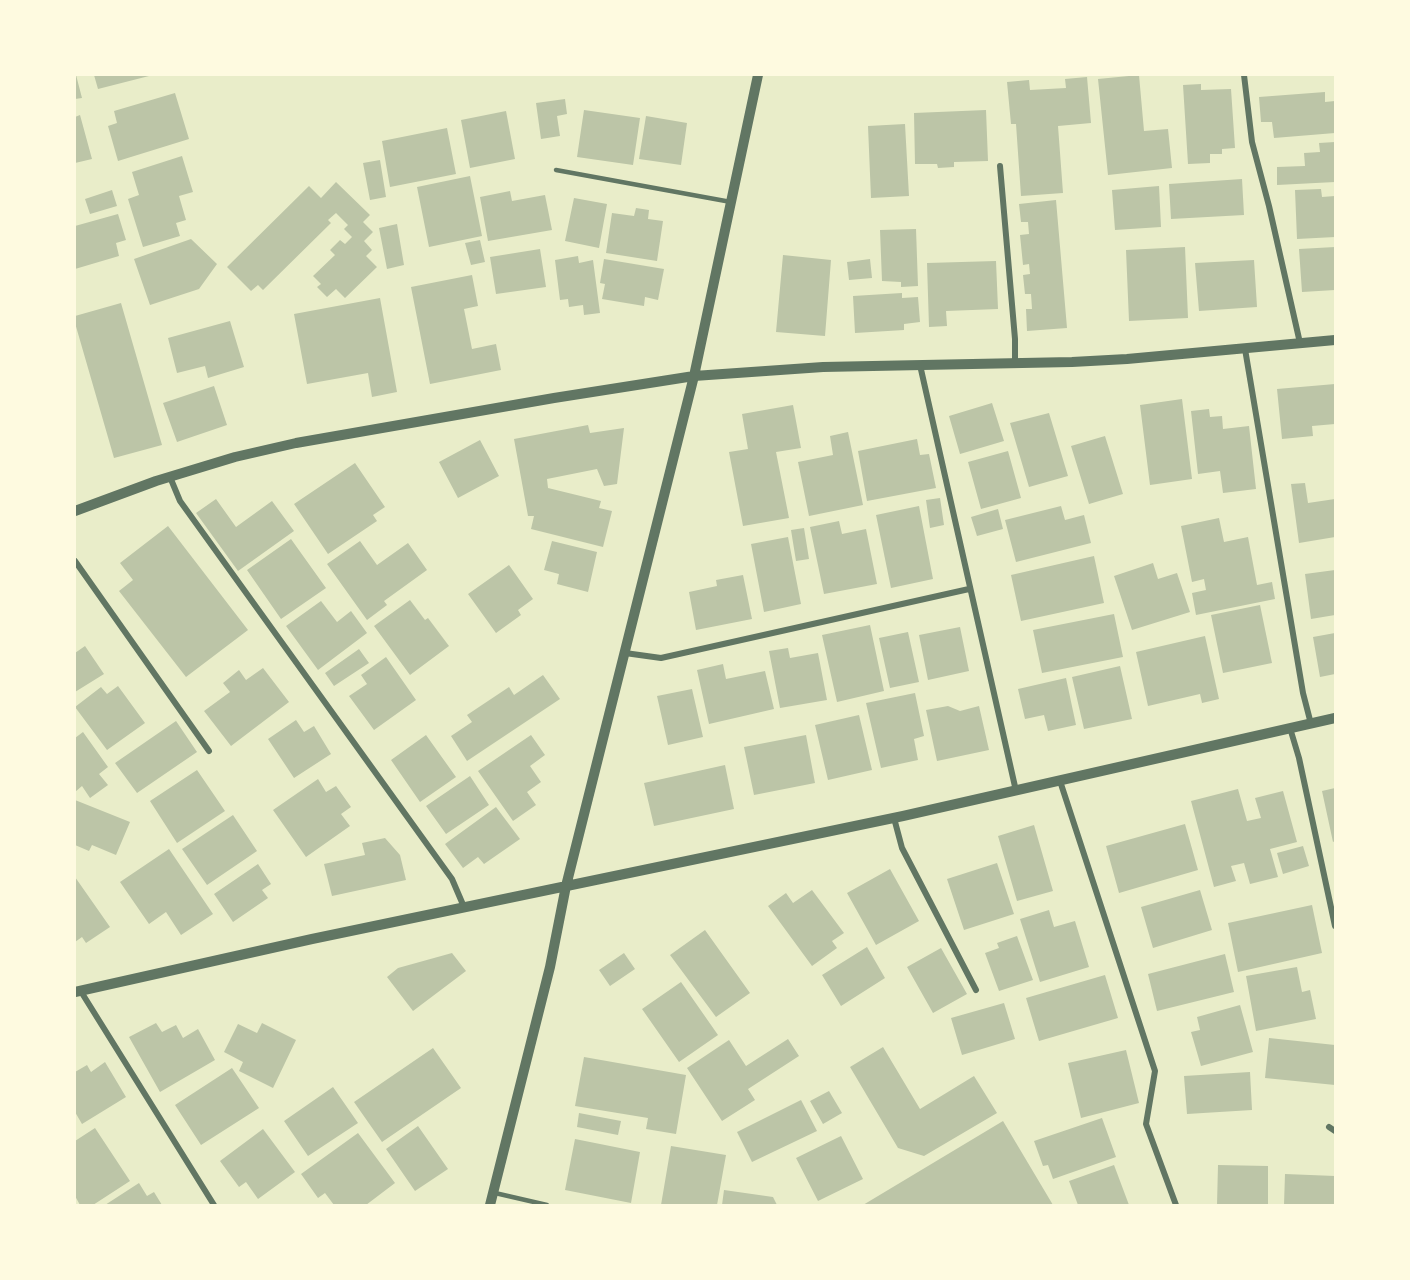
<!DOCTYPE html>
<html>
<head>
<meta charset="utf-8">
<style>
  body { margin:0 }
  #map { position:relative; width:1410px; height:1280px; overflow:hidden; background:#e9edc9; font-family:"Work Sans",sans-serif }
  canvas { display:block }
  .frame { position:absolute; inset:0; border:76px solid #fefae0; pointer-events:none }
</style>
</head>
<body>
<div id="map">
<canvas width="1410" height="1280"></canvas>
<div class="frame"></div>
</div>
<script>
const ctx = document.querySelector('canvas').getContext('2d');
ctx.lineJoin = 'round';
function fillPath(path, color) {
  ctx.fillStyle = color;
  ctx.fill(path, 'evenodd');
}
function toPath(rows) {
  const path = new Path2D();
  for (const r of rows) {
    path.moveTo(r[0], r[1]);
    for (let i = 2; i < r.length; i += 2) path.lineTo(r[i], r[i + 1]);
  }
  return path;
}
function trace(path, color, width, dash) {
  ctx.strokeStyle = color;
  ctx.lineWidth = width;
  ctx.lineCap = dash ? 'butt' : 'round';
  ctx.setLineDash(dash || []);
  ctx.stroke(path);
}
const building = toPath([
  [75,75,76,75,82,98,75,99],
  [94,75,149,75,149,76,98,89],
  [1139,75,1144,131,1168,129,1172,168,1108,175,1098,79],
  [1087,77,1091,123,1058,126,1063,193,1021,196,1016,124,1011,124,1007,82,1029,80,1030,90,1066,88,1065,79],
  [1201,84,1201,90,1231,89,1235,148,1222,149,1222,154,1210,154,1210,163,1188,164,1183,85],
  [1325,92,1325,102,1335,101,1335,133,1274,138,1272,122,1261,122,1259,97],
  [175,93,189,139,118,161,108,126,117,123,114,111],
  [565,99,567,114,557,116,560,136,541,139,536,103],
  [584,110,640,118,633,165,577,157],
  [986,110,988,161,954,162,954,167,938,168,937,164,915,164,914,113],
  [506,111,515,159,470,168,461,120],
  [80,115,92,159,75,163,75,117],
  [646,116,687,123,681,165,639,159],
  [905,124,909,196,871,198,868,126],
  [447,128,456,174,390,187,382,141],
  [1335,142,1335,182,1277,185,1277,167,1305,166,1304,153,1320,152,1319,143],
  [182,156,193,192,179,196,186,220,176,223,180,236,143,247,128,199,139,195,132,172],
  [380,160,386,197,370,200,363,163],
  [470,176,482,236,429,247,417,187],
  [1242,179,1244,215,1171,219,1169,184],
  [336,182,370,215,363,222,373,232,364,241,372,250,366,256,377,267,345,298,336,289,327,297,317,287,321,284,313,276,335,255,330,250,340,240,345,244,352,237,344,229,348,225,336,213,328,220,331,223,263,290,258,285,251,291,227,267,309,186,321,198],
  [1159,186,1161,227,1115,230,1112,190],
  [1321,189,1322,197,1335,196,1335,237,1297,239,1295,190],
  [112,190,117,206,90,214,85,199],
  [510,191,512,201,545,195,552,230,488,241,480,197],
  [574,198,607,204,599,248,565,241],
  [1056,200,1067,328,1027,331,1026,309,1032,309,1031,294,1025,294,1023,275,1030,274,1029,264,1023,265,1020,235,1029,234,1028,222,1021,222,1019,204],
  [636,208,649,210,648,219,663,221,657,261,606,253,612,213,634,216],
  [118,214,126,240,116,243,119,256,75,269,75,226],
  [397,224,404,265,387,269,379,228],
  [916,229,918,286,901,287,901,282,882,281,880,230],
  [191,239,217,264,199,289,150,305,134,259],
  [480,240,485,262,471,265,465,243],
  [1185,247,1188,318,1129,321,1126,250],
  [1335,247,1335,290,1302,292,1299,249],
  [540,249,546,287,496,294,490,257],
  [783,255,831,260,825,336,776,332],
  [578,256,579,263,593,260,600,313,584,315,583,305,569,307,568,299,560,300,555,260],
  [604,259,664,269,658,300,645,297,644,306,602,299,605,284,600,283],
  [870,259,872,278,849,280,847,262],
  [1254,260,1257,307,1199,311,1195,263],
  [996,261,998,309,946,311,947,326,929,327,927,263],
  [472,275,478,306,464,309,472,349,496,344,501,370,430,384,411,287],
  [902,293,902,298,918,297,920,322,904,324,904,330,855,333,853,296],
  [380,298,397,392,372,397,368,373,307,384,294,314],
  [121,303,162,445,114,458,75,323,75,316],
  [230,321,244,367,208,378,205,366,177,373,168,338],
  [1335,384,1335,424,1312,426,1313,436,1282,439,1277,389],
  [214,386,227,425,177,442,163,403],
  [1182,399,1192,479,1150,485,1140,405],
  [992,403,1004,441,960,454,949,416],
  [793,405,801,448,776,452,789,518,743,526,729,452,748,449,742,414],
  [1209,409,1210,417,1222,416,1223,429,1249,426,1256,489,1223,493,1220,471,1198,474,1191,411],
  [1049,413,1068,476,1029,487,1010,423],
  [588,425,590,433,624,428,617,484,604,486,597,469,547,479,548,488,601,501,599,508,612,511,603,547,531,529,534,516,528,516,514,439],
  [848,432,863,505,809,516,798,462,833,455,830,436],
  [1105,436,1123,494,1089,504,1071,446],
  [917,439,920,455,929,454,936,488,867,501,858,451],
  [480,440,499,476,458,498,439,462],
  [1008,451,1021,498,981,509,968,462],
  [355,463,385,507,373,515,377,521,328,554,294,504],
  [1305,483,1308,503,1335,499,1335,537,1299,543,1291,484],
  [940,498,944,525,930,528,926,500],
  [216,499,236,527,272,501,294,531,238,571,196,513],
  [919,506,933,579,891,588,876,515],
  [1061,506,1065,520,1084,515,1091,543,1016,562,1005,520],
  [998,509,1003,529,977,536,971,517],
  [1219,518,1224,542,1248,537,1257,585,1272,582,1275,599,1196,615,1192,593,1206,590,1204,579,1192,582,1181,526],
  [839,521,842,534,866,529,877,584,824,594,810,527],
  [168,526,248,630,186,677,119,591,133,580,120,563],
  [804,528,809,559,796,561,791,530],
  [788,537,801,604,764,612,751,544],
  [291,539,326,588,281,619,247,570],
  [360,541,377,565,408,543,427,570,384,601,387,605,367,620,327,564],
  [552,541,597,552,588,592,557,584,559,574,544,570],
  [1094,556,1104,603,1021,621,1011,575],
  [1153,563,1158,579,1177,573,1190,612,1132,630,1114,576],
  [509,565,533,599,518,610,521,615,496,633,468,594],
  [1335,570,1335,615,1311,619,1305,574],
  [743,575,752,619,696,630,689,592,717,586,716,580],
  [410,600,425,620,428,618,449,646,410,675,374,626],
  [321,601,337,622,351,611,367,633,318,670,286,626],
  [1260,605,1272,663,1223,673,1211,615],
  [1114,614,1123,657,1042,673,1033,630],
  [870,625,884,691,837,702,822,635],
  [960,627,969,671,928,680,919,635],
  [908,632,919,682,890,688,879,638],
  [1335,633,1335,674,1320,677,1313,637],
  [1205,636,1219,699,1202,703,1200,694,1148,706,1136,652],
  [85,646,104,674,75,692,75,653],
  [788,648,790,658,818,653,827,700,780,708,769,651],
  [359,649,369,663,334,686,325,673],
  [386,657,416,700,374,730,349,696,367,684,361,675],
  [723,664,726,679,765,671,774,709,709,724,697,670],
  [1120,666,1132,719,1084,729,1072,677],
  [263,668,289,702,231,746,204,711,230,692,223,683,239,670,246,680],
  [543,675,560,699,467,761,451,736,472,722,467,715,509,687,514,695],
  [1066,678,1076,725,1048,731,1044,715,1025,719,1018,689],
  [118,686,145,723,107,750,75,707,101,687,107,694],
  [692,689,703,737,668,745,657,696],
  [915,693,924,736,914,739,918,760,881,768,866,703],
  [948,706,960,711,979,706,989,750,937,761,926,710],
  [859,715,872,770,828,780,815,725],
  [296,720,304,732,314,726,331,754,294,778,268,739],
  [176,721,197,752,137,793,115,763],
  [83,732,108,767,99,774,108,785,90,798,82,786,75,792,75,738],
  [426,735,456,777,420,802,391,760],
  [531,735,545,755,530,766,541,782,527,792,536,805,513,821,478,771],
  [806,735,815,783,754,795,744,747],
  [725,765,734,809,654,826,644,783],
  [197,770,225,811,177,843,150,801],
  [470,776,489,805,446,834,426,806],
  [318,779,326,792,336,786,351,807,341,814,350,826,306,857,273,810],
  [1335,788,1335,841,1333,842,1322,791],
  [1238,789,1247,821,1261,818,1255,798,1283,791,1297,842,1270,849,1278,877,1250,884,1244,863,1231,866,1236,881,1214,887,1191,801],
  [75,800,130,822,116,855,92,845,89,851,75,845],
  [496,807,520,839,484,864,478,857,463,868,445,844],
  [233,815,257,851,207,885,182,849],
  [1185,824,1198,870,1119,893,1106,846],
  [1034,825,1053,891,1017,901,998,836],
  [385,838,400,855,406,880,332,896,324,864,365,855,362,843],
  [1303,846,1309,866,1283,874,1277,853],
  [169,849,213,914,181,935,166,912,149,924,120,882],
  [997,863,1014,914,964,930,947,879],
  [258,864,271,884,262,890,268,898,233,922,214,894],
  [890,869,919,921,876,945,847,893],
  [75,877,110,927,86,943,82,937,75,942],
  [812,890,844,933,832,941,837,948,812,966,768,906,786,893,793,903],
  [1200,890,1212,930,1153,948,1141,907],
  [1312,905,1322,953,1238,972,1228,923],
  [1049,910,1054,927,1075,921,1089,967,1040,982,1020,919],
  [705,930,750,993,716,1017,670,955],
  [1017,936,1033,980,999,991,985,953,999,948,997,943],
  [867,947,885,978,841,1006,822,975],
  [941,948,967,994,933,1013,907,967],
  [452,953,466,971,413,1011,387,977,398,968],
  [624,953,635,969,610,986,599,970],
  [1225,954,1234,992,1157,1011,1148,974],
  [1297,967,1302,992,1310,990,1316,1019,1256,1031,1246,976],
  [1105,975,1118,1018,1039,1041,1026,998],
  [681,982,718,1035,679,1062,642,1009],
  [1004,1003,1015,1039,962,1055,951,1018],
  [1240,1005,1253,1052,1201,1066,1191,1032,1200,1030,1197,1017],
  [156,1023,162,1032,176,1025,183,1038,198,1029,215,1060,160,1092,129,1037],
  [262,1023,296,1040,273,1088,239,1071,243,1062,224,1052,238,1024,257,1033],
  [1269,1038,1335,1045,1335,1085,1265,1078],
  [788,1039,799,1056,748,1089,755,1100,722,1121,687,1068,729,1040,746,1066],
  [883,1047,920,1109,974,1076,997,1113,924,1156,898,1148,850,1067],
  [433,1048,461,1088,382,1142,354,1102],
  [1126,1050,1139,1103,1081,1118,1068,1063],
  [584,1057,686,1075,676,1134,646,1129,648,1118,575,1106],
  [105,1062,126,1097,82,1124,75,1112,75,1072,87,1065,91,1072],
  [232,1068,259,1108,201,1145,175,1105],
  [1250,1072,1252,1110,1187,1114,1184,1076],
  [333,1087,358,1123,308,1156,284,1121],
  [829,1091,842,1113,823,1124,810,1101],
  [801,1100,817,1131,752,1162,737,1132],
  [579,1113,621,1121,618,1135,577,1127],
  [1102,1118,1116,1157,1053,1179,1048,1165,1043,1166,1034,1141],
  [1003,1121,1053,1205,863,1205],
  [418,1126,448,1169,415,1191,386,1149],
  [95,1128,130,1181,93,1205,80,1205,75,1196,75,1141],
  [263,1129,295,1172,258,1199,246,1182,239,1187,220,1161],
  [358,1133,395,1183,366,1205,334,1205,325,1193,318,1198,301,1174],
  [841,1136,863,1179,818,1201,796,1158],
  [575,1139,640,1152,631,1203,565,1190],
  [671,1146,726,1155,717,1205,661,1205],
  [1114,1165,1129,1205,1078,1205,1069,1181],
  [1218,1165,1268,1166,1268,1205,1217,1205],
  [1285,1174,1335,1176,1335,1205,1284,1205],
  [139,1183,147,1196,154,1192,162,1205,105,1205],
  [724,1190,773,1197,777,1205,722,1205]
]);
const service = toPath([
  [556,170,731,202],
  [495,1193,547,1205]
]);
const minor = toPath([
  [1244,75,1252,142,1269,206,1300,343],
  [1000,166,1015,339,1015,363],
  [1245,349,1303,693,1311,724],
  [920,365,1016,791],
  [170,477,180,501,452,879,464,907],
  [75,561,209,751],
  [625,653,661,658,969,589],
  [1290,728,1299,758,1335,926],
  [1060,781,1155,1071,1146,1124,1176,1205],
  [894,818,902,848,976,990],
  [80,990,214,1205],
  [1329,1127,1335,1131]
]);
const tertiary = toPath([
  [75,511,156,481,235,457,296,443,554,398,694,376,823,367,1072,362,1127,359,1335,340],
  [75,992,312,939,903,816,1335,718],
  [490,1205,550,967,566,886,694,376,758,75]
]);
fillPath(building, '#bcc5a7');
trace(service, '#617663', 4.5);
trace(minor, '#617663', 6);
trace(tertiary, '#617663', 10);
</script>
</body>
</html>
